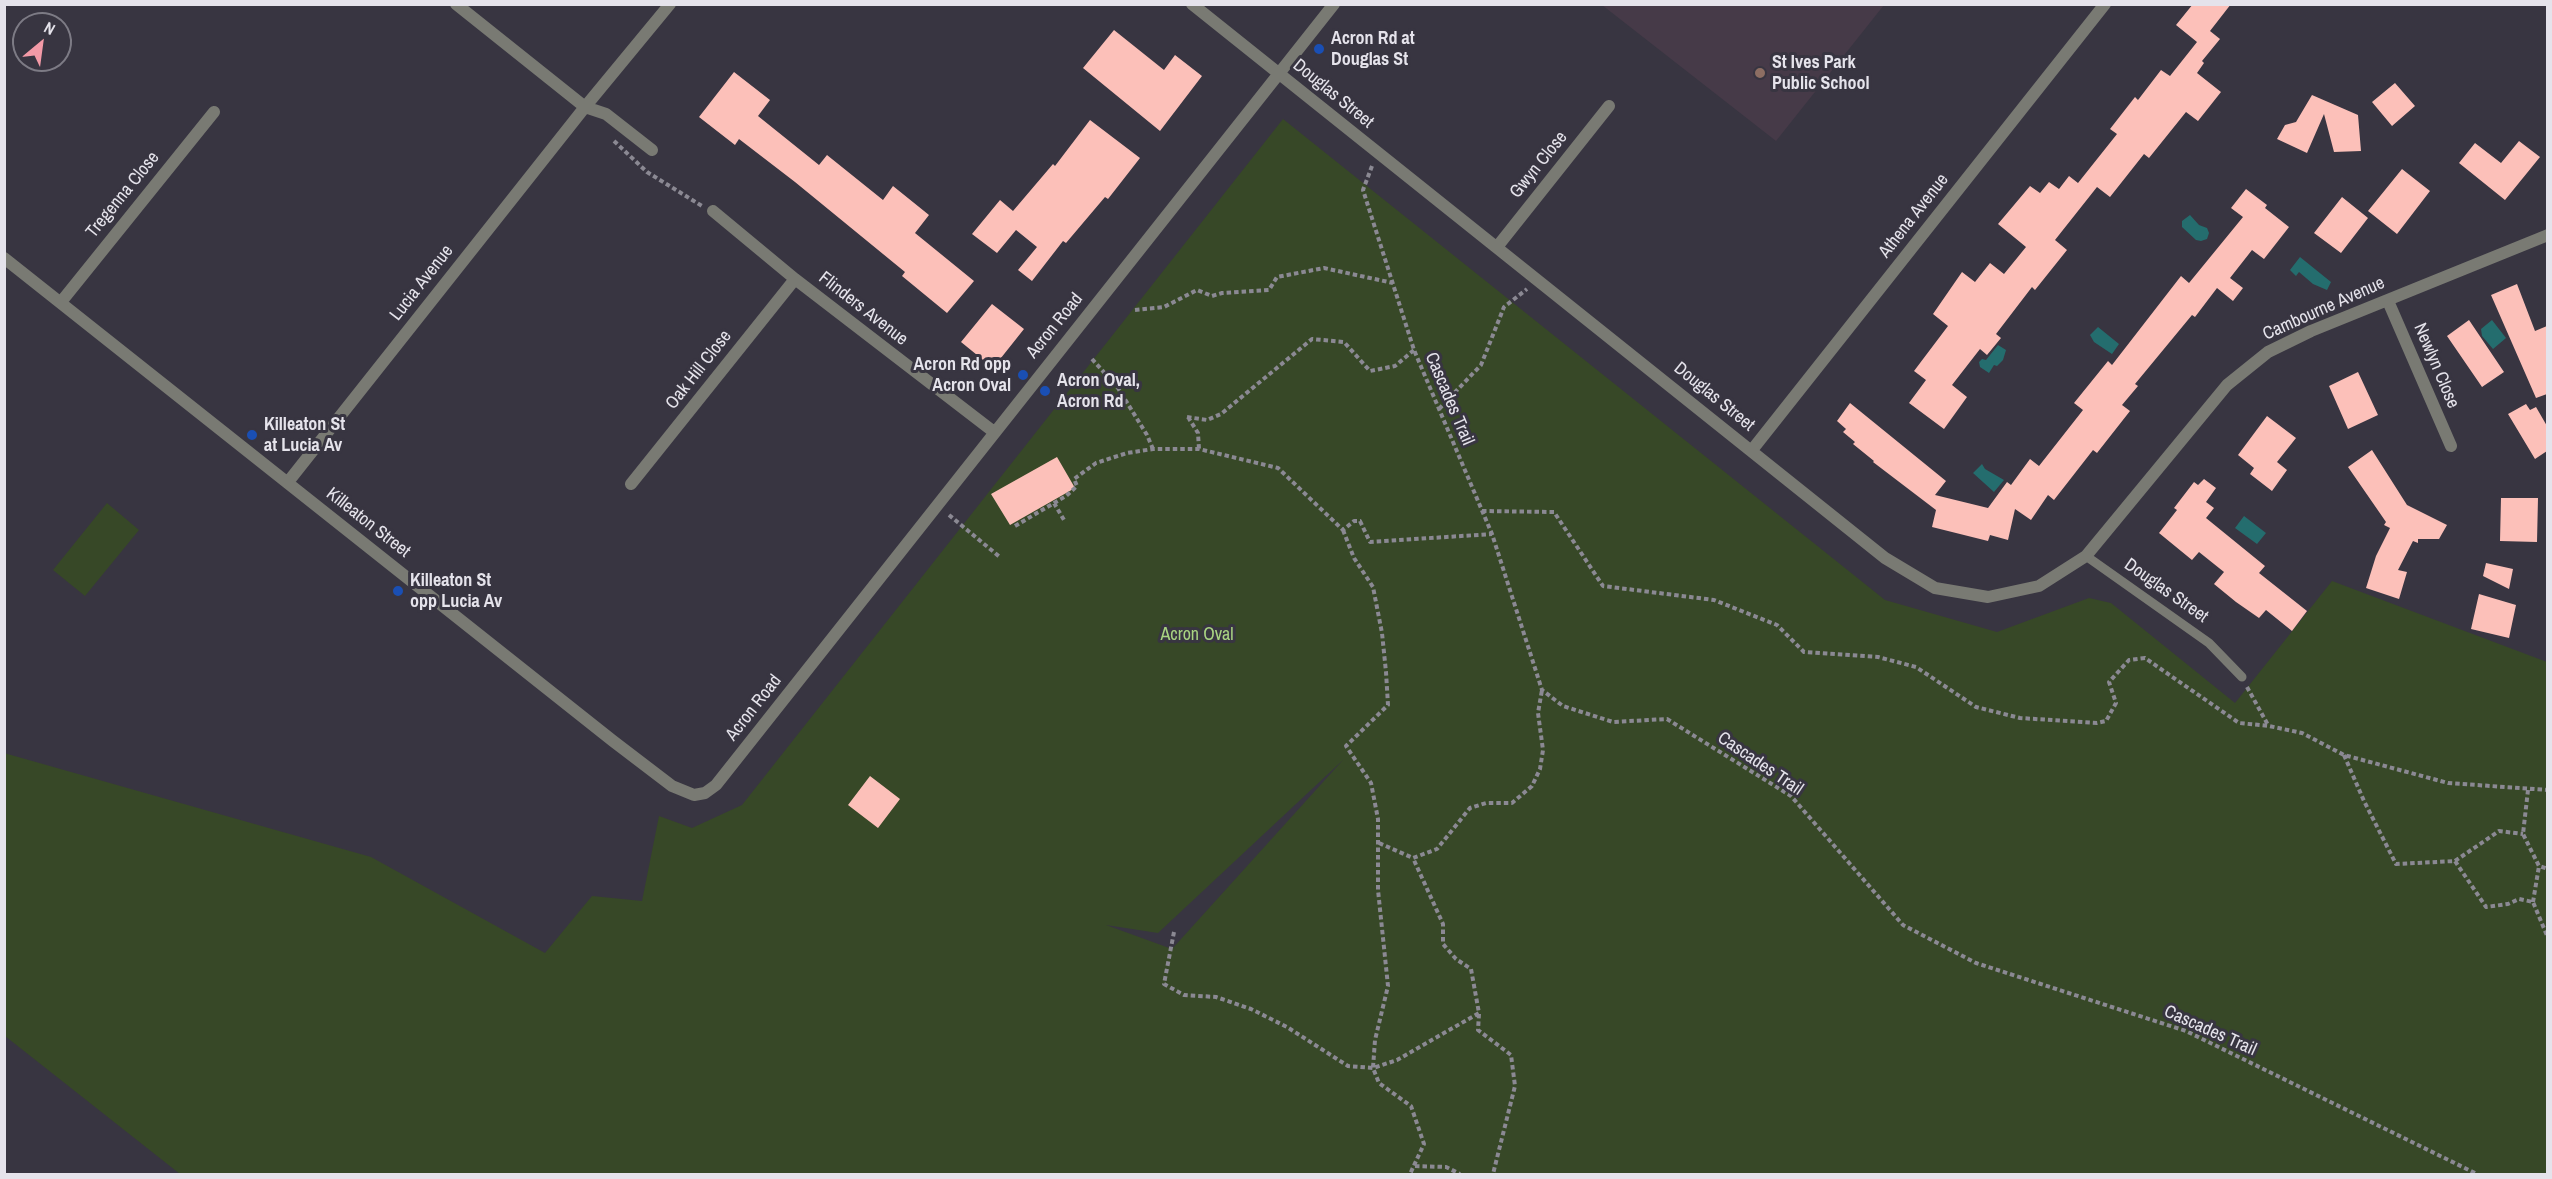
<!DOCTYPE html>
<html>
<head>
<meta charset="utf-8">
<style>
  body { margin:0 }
  #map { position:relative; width:2552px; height:1179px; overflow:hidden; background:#383541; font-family:"Archivo Narrow",sans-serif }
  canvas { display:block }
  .frame { position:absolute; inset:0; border:6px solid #e5e3eb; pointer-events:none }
  .north { position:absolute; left:12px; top:12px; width:60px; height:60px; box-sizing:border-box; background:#383541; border:2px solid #7d7b85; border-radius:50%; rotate:29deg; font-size:16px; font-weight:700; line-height:24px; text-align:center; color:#e5e3eb }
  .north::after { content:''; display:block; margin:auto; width:21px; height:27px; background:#f39aa7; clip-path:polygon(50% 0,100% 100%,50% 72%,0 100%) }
</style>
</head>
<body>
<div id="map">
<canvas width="2552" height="1179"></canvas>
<div class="frame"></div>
<div class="north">N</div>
</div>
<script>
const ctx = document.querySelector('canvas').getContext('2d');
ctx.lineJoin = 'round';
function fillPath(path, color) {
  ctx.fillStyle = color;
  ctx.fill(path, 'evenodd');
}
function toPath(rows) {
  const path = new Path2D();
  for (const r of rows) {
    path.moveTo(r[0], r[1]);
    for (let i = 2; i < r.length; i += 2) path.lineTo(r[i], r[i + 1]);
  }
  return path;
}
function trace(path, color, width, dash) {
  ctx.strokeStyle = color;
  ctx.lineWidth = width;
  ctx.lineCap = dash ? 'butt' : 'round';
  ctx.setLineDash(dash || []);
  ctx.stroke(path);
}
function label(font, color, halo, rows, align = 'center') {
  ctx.font = font + ' "Archivo Narrow",sans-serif';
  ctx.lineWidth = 6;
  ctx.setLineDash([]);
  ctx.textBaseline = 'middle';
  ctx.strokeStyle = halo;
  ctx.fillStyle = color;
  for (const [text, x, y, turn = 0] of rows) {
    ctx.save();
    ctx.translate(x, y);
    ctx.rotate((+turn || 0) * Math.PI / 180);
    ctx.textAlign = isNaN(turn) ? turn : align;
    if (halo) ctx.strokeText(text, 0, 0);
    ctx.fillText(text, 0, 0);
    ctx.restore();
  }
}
const education = toPath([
  [1602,5,1884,5,1776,141]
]);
const green = toPath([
  [1283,119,1885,600,1997,632,2089,598,2111,603,2235,703,2332,581,2547,662,2547,1174,180,1174,5,1036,4,753,371,857,545,953,592,896,642,901,659,816,692,828,742,805],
  [1343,760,1172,949,1106,925,1158,933],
  [107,503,139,530,85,596,53,570]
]);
const water = toPath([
  [2190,215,2199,225,2207,228,2209,233,2207,239,2201,241,2196,240,2182,227,2182,221],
  [2300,257,2331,282,2327,290,2313,284,2299,272,2296,276,2290,270],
  [2492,320,2506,338,2493,349,2482,336,2481,329],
  [2098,327,2119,344,2112,354,2094,342,2090,335],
  [1998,345,2006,350,2003,360,1997,366,1994,365,1989,373,1980,367,1979,362,1982,359,1986,360],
  [1982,464,1985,469,2004,480,1994,492,1973,473],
  [2244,516,2266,533,2257,544,2235,528]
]);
const building = toPath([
  [2193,4,2231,4,2210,31,2220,39,2202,61,2204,63,2197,73,2221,92,2198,121,2186,112,2149,158,2144,154,2110,197,2097,187,2055,240,2067,250,2035,290,2032,287,1996,334,2001,338,1987,355,1980,349,1952,385,1967,397,1944,429,1909,403,1926,380,1914,371,1948,326,1933,314,1962,272,1975,282,1990,263,2004,274,2026,247,1998,224,2030,186,2040,193,2049,182,2059,189,2069,176,2078,183,2117,134,2110,129,2135,97,2138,100,2161,70,2170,76,2197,42,2176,25],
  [1114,30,1164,70,1175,55,1202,76,1160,131,1083,68],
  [734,72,770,100,758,116,819,165,827,155,883,200,893,186,929,215,915,233,974,281,947,313,902,276,905,272,795,182,739,139,735,145,699,117],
  [2395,83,2415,106,2392,126,2372,102],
  [2312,95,2358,115,2361,151,2334,152,2324,114,2307,153,2277,139,2285,125,2296,122],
  [1090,120,1140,158,1108,199,1105,197,1066,243,1063,241,1032,281,1018,270,1037,247,1016,230,997,253,972,234,1000,200,1013,211,1053,164,1055,166],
  [2519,141,2540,157,2505,200,2459,163,2475,143,2501,163],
  [2402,169,2430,191,2397,234,2368,211],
  [2246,189,2267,205,2265,208,2289,227,2264,259,2252,250,2230,278,2243,288,2233,301,2217,288,2195,317,2192,315,2135,384,2138,386,2122,405,2130,411,2097,453,2093,450,2054,500,2048,495,2031,520,2015,509,2008,540,1990,535,1988,541,1932,527,1936,510,1873,462,1874,461,1853,444,1855,442,1843,432,1846,429,1837,421,1850,403,1946,481,1935,495,1988,508,2007,482,2011,485,2030,459,2039,466,2083,410,2074,403,2108,361,2112,365,2181,276,2189,283,2243,217,2231,208],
  [2342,197,2368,218,2341,253,2314,233],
  [2517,284,2535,331,2547,326,2547,394,2536,398,2491,295],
  [992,304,1024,329,993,368,961,342],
  [2469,320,2504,372,2482,387,2447,336],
  [2358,372,2378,415,2348,429,2329,386],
  [2526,404,2530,410,2536,407,2547,426,2547,451,2535,459,2508,414],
  [2267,416,2296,438,2277,462,2287,470,2272,491,2250,474,2254,468,2238,455],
  [2372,450,2407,505,2447,525,2439,539,2418,539,2418,543,2413,541,2398,570,2407,572,2399,599,2366,588,2376,556,2390,528,2384,525,2386,522,2348,467],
  [1057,457,1075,488,1010,525,991,494],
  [2204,479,2216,488,2206,502,2214,508,2206,518,2265,566,2259,573,2307,611,2292,631,2266,610,2259,618,2236,602,2214,584,2224,572,2199,552,2192,560,2159,533,2177,510,2174,508,2194,482,2198,485],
  [2501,498,2538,498,2537,542,2500,541],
  [2486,563,2513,569,2509,589,2483,576],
  [2479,594,2516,605,2509,638,2471,629],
  [870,776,900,799,878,828,848,805]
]);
const path = toPath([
  [614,141,647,172,702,206],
  [1372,166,1363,190,1414,350,1492,534,1542,690,1563,706,1613,722,1667,719,1791,796,1903,925,1976,963,2186,1031,2477,1174],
  [1135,310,1164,307,1197,290,1212,296,1222,293,1269,290,1277,277,1324,268,1393,283],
  [1092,359,1118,388,1147,435,1153,449],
  [1439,409,1481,365,1504,307,1527,289],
  [1187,417,1207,420,1221,414,1312,339,1344,342,1370,371,1395,366,1414,350],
  [1188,417,1198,433,1199,449],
  [1054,503,1064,520],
  [1482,511,1554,512,1603,586,1714,600,1777,625,1804,652,1878,657,1916,667,1976,707,2020,718,2097,723,2106,721,2116,703,2109,682,2129,660,2145,658,2239,723,2269,726,2302,733,2344,755,2448,783,2548,790],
  [949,515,1001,558],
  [1015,526,1066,496,1077,486,1074,479,1096,463,1127,453,1153,449,1199,449,1278,468,1343,530,1354,521,1360,521,1370,542,1492,534],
  [1343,530,1354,558,1373,587,1382,633,1386,672,1388,705,1346,746,1371,783,1378,819,1378,890,1388,986,1375,1040,1373,1068,1379,1083,1411,1106,1424,1144,1410,1174],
  [2247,687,2268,725],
  [2344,755,2364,801,2396,864,2455,861,2486,907,2508,904,2519,899,2533,902,2548,938],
  [2528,790,2523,834,2539,866,2548,869],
  [1379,843,1413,858,1437,849,1470,808,1486,803,1512,803,1532,786,1540,769,1543,750,1538,713,1542,690],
  [2455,861,2499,831,2523,834],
  [2533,902,2539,866],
  [1174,932,1164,984,1184,995,1216,997,1251,1009,1287,1027,1348,1066,1373,1068,1397,1060,1479,1013,1471,969,1456,959,1443,944,1443,924,1413,858],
  [1479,1014,1478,1030,1511,1055,1515,1086,1493,1174],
  [1415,1166,1446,1167,1460,1174]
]);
const lane = toPath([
  [2086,556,2209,643,2242,677]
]);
const street = toPath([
  [456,4,585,107,606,114,652,150],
  [1192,4,1885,558,1935,588,1988,597,2039,586,2086,556,2227,385,2268,352,2311,331,2548,235],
  [713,211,795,279,994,432],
  [1497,247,1609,106],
  [4,258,613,741,672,786,694,795,705,793,716,785,1334,4],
  [2388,301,2451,446],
  [61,302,214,112],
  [1752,450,2105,4],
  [288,482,585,107,670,4],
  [631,484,795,279]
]);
const markers = [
  [1319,49,6,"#1a4fb4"],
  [1760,73,6,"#8d6e63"],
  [1023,375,6,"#1a4fb4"],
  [1045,391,6,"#1a4fb4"],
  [252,435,6,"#1a4fb4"],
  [398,591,6,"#1a4fb4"]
];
const poiNames = [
  ["Acron Rd at",1331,39],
  ["Douglas St",1331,60],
  ["St Ives Park",1772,63],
  ["Public School",1772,84],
  ["Acron Rd opp",1011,365,"right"],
  ["Acron Oval",1011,386,"right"],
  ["Acron Oval,",1057,381],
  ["Acron Rd",1057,402],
  ["Killeaton St",264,425],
  ["at Lucia Av",264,446],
  ["Killeaton St",410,581],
  ["opp Lucia Av",410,602]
];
const streetNames = [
  ["Douglas Street",1333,94,39],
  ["Gwyn Close",1539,165,-51],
  ["Tregenna Close",123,195,-51],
  ["Athena Avenue",1914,216,-52],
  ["Lucia Avenue",422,283,-52],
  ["Flinders Avenue",863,309,38],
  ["Cambourne Avenue",2324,309,-24],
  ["Acron Road",1055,326,-51],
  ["Newlyn Close",2436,366,67],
  ["Oak Hill Close",699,370,-52],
  ["Douglas Street",1714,397,39],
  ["Cascades Trail",1449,399,67],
  ["Killeaton Street",368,523,38],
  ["Douglas Street",2166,591,35],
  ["Acron Road",754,708,-52],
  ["Cascades Trail",1760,764,34],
  ["Cascades Trail",2210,1031,24]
];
const parkNames = [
  ["Acron Oval",1197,635]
];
fillPath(education, '#463a48');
fillPath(green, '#374827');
fillPath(water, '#246d6e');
fillPath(building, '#fcc0b9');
trace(path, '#8b8993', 4, [4.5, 3]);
trace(lane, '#797a73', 9);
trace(street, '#797a73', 12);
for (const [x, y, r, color] of markers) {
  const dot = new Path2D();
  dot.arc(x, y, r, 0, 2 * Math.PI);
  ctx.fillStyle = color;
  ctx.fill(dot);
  trace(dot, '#383541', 2);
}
label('bold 18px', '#e5e3eb', '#383541', poiNames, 'left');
label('18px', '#e5e3eb', '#383541', streetNames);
label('18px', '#a9d482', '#383541', parkNames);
</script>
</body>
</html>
